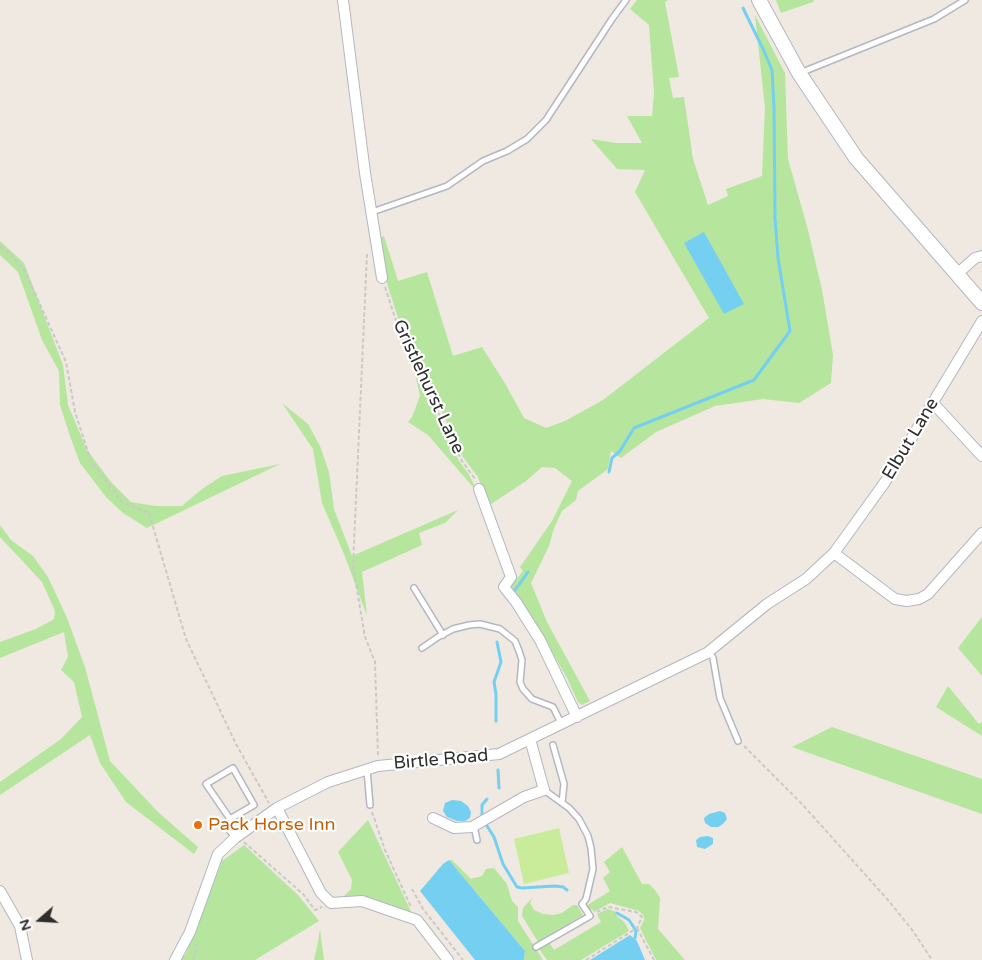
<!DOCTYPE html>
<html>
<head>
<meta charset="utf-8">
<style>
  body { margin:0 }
  #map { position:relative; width:982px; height:960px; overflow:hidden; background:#efe9e1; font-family:"Varela Round",sans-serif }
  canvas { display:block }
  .north { position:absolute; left:15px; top:895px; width:50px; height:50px; -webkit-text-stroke:4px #fff; paint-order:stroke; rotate:251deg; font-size:14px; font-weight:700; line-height:20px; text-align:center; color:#2e2e2e }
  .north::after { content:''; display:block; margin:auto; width:18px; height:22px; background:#2e2e2e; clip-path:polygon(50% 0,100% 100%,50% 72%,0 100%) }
</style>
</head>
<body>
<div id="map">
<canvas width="982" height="960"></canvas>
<div class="north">N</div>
</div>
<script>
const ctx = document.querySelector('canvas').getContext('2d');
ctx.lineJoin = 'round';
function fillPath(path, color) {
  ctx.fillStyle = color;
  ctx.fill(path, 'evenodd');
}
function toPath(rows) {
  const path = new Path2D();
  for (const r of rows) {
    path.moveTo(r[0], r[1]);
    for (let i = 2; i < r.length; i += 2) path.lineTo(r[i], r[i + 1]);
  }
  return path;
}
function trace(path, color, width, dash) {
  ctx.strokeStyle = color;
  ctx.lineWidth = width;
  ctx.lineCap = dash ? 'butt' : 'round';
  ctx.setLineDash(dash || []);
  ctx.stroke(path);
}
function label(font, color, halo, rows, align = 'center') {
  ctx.font = font + ' "Varela Round",sans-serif';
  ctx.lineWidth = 4.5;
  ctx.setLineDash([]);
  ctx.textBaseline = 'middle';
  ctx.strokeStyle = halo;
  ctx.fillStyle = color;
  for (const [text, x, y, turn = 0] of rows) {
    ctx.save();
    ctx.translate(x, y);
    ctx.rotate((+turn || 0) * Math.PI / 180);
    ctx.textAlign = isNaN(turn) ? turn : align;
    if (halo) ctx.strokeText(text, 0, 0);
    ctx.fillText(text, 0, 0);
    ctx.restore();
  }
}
const green = toPath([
  [637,0,668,0,665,2,679,77,669,78,673,98,684,97,693,159,708,205,728,196,726,189,762,176,765,108,755,15,785,73,788,159,808,230,822,290,833,355,831,383,799,403,763,399,715,406,656,432,621,458,611,451,608,469,578,491,576,500,562,511,554,528,549,546,531,583,547,622,590,701,582,705,578,702,567,678,529,612,510,587,523,571,520,567,552,521,572,481,555,468,542,467,526,481,488,506,478,477,463,457,427,380,407,346,385,277,379,238,384,236,398,281,427,272,453,356,482,347,506,385,524,418,546,428,565,421,603,400,709,318,635,192,645,170,617,169,591,139,616,143,642,143,627,116,652,116,654,93,649,25,630,9],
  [776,0,814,0,813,2,781,13],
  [0,241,24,263,63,365,68,405,87,450,111,482,131,502,155,506,182,506,202,489,222,476,280,464,147,528,123,513,106,497,80,463,70,436,60,405,59,371,42,340,18,272,0,255],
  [415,374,459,461,468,473,479,494,428,435,408,422,412,417,420,396],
  [282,403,308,424,320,446,329,472,334,509,352,556,458,510,445,523,419,533,422,545,362,572,367,616,344,554,322,503,313,449],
  [0,525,11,540,33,556,48,577,67,618,85,667,110,761,158,812,198,847,194,854,126,802,100,763,90,735,0,795,0,782,61,739,82,717,74,682,61,670,68,657,64,632,0,658,0,642,36,629,54,619,55,611,42,582,0,537],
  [982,617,982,676,958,648],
  [948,686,979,724,982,722,982,736,936,707],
  [832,727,982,779,982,814,792,747],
  [368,820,413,916,364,898,344,896,351,889,352,880,338,852],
  [244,845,298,895,319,921,255,960,180,960,186,954,222,861],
  [622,847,642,884,649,884,655,890,660,898,658,929,685,960,656,960,640,928,644,920,644,916,639,911,610,903,594,912,592,909,589,911,586,906,610,891,603,878,610,872,604,862],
  [449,860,452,860,471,879,482,876,486,869,494,868,507,884,512,901,518,907,518,921,543,960,524,960,525,951],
  [533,897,530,903,534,910,543,914,553,915,562,913,573,905,577,905,583,915,538,942,522,916,523,908],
  [608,909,617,912,616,915,625,923,629,931,581,960,547,960,540,950,540,946,549,942,554,950,601,922,597,914],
  [320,929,324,960,314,960,318,942]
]);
const pitch = toPath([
  [559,828,569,873,524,884,514,839]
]);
const water = toPath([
  [704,232,744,304,724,314,684,243],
  [452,800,461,801,468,806,471,812,470,818,465,821,457,821,447,817,443,811,445,803],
  [720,811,725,813,727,819,723,824,718,827,711,827,705,823,704,818,709,814],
  [708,836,713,838,713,844,705,849,697,847,696,840,700,837],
  [449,860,525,951,524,960,475,960,420,891,443,864],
  [630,935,637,941,645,960,590,960]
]);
const stream = toPath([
  [609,472,612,458,620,451,634,428,754,380,790,331,778,258,775,218,774,108,772,70,764,51,743,8],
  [513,593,528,572],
  [496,721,496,694,494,682,501,662,497,642],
  [498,770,499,788],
  [487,799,482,805,482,818,494,837,503,864,517,887,522,888,555,886,563,887,567,890],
  [617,913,629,920,633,926,636,931,635,938]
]);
const path = toPath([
  [0,247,5,249,24,269,66,362,75,412,91,461,123,503,149,513,186,639,236,744,269,803],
  [367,254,353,566,365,637,375,662,378,756],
  [385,287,403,342,462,461,475,479],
  [744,746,802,804,888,900,913,931,932,960],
  [372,812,385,850,411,907],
  [244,842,303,894,315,910,322,907],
  [412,889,423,909,463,960],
  [637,928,654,960],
  [193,960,197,948,196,944],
  [586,960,637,928,642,917,636,912,608,907,597,912]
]);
const service = toPath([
  [800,73,934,19,965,0],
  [372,212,447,186,483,161,507,151,527,139,546,120,612,19,626,0],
  [414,588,443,635],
  [422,648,438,637,453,629,469,625,480,624,500,629,515,641,519,651,522,660,520,682,523,689,532,699,553,707,561,723],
  [709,652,713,658,720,698,738,741],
  [553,745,564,784,562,803],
  [367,770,370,805],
  [230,819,254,805,233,768,206,784,230,819,229,824,230,831,235,838],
  [474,826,477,840],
  [536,947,590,916,582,904,586,899,593,869,591,848,588,836,579,819,569,808,544,790]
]);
const minor = toPath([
  [343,0,365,173,382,278],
  [957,274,975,258,982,256],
  [933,403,982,456],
  [479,489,511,577,504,587,516,602,540,640,577,717],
  [834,553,895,599,907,601,919,599,928,594,982,533],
  [277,808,321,893,331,903,362,901,417,920,448,960],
  [433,818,454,828,472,827,524,797,544,790,530,739],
  [0,891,20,926,27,960],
  [175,960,190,932,218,854,235,838,277,808,328,782,378,766,499,754,707,653,767,604,806,579,834,553,885,482,982,321]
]);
const secondary = toPath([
  [759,0,799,73,856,158,982,303]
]);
const markers = [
  [198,825,5,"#e8710a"]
];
const streetNames = [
  ["Gristlehurst Lane",428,387,65],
  ["Elbut Lane",911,439,-59],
  ["Birtle Road",441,760,-5]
];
const foodNames = [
  ["Pack Horse Inn",208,825]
];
fillPath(green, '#b6e59e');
fillPath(pitch, '#c9ec9a');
fillPath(water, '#75cff0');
trace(stream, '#75cff0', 3);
trace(service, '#b4b7c1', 8);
trace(minor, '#b4b7c1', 12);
trace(secondary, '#b4b7c1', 16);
trace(path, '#c9c9c9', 2, [4, 2.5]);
trace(service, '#fff', 5);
trace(minor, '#fff', 10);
trace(secondary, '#fff', 14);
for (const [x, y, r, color] of markers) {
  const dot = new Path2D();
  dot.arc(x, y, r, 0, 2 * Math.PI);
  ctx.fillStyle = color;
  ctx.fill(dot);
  trace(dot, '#fff', 2);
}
label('18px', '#2e2e2e', '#fff', streetNames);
label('18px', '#c56008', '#fff', foodNames, 'left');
</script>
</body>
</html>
